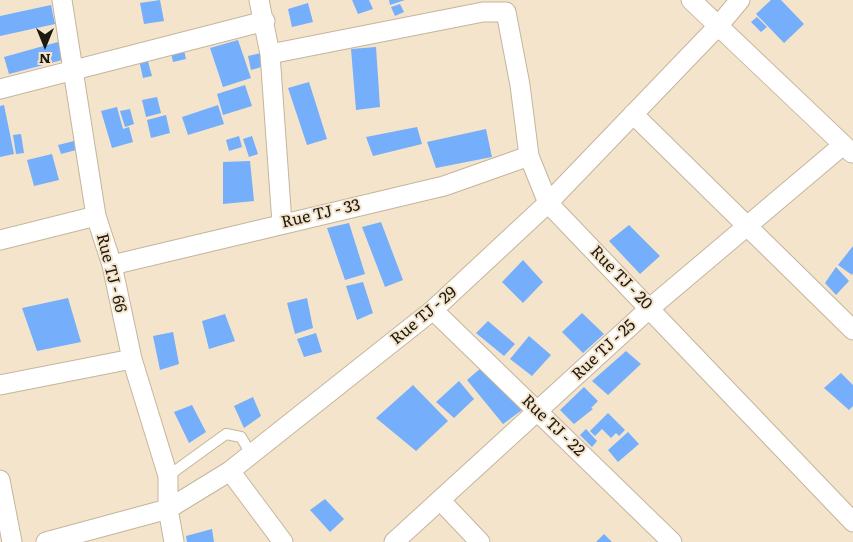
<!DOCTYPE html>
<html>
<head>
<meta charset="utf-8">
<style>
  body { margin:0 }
  #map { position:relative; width:853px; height:542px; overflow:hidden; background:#f4e4cb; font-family:Literata,serif }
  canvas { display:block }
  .north { position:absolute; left:20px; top:20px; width:50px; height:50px; -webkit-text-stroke:4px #f4e4cb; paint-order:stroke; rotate:180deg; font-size:14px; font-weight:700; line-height:20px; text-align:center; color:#1e1910 }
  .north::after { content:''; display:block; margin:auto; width:18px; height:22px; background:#1e1910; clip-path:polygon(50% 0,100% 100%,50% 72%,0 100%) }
</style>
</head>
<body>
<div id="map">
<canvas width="853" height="542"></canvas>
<div class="north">N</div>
</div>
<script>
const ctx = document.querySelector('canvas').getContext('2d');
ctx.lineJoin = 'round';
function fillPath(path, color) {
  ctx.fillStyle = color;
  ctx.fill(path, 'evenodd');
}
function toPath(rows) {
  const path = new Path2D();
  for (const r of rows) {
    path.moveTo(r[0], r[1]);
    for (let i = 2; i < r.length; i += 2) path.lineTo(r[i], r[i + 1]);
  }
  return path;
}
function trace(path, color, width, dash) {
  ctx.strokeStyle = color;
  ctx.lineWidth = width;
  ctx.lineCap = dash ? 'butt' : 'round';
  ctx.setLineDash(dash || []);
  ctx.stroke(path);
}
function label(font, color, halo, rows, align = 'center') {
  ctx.font = font + ' Literata,serif';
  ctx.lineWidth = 4;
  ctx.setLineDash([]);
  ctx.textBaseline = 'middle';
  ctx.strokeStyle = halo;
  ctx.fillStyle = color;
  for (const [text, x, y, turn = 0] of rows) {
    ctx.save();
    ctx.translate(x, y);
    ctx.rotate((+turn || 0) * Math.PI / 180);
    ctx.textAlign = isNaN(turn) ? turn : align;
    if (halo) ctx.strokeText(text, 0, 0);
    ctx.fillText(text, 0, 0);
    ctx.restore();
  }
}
const building = toPath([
  [160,0,164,21,144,24,140,3],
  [352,0,369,0,373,9,358,14],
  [389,0,405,0,390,5],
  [771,0,781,0,804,24,784,43,756,14],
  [308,3,313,22,292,27,288,9],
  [400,4,404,12,395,16,391,7],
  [51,5,55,24,0,36,0,16],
  [757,17,767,27,761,32,751,22],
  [65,40,70,58,9,74,4,57],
  [238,40,251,78,223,87,210,48],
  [376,47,380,107,356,110,351,49],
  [184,50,186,59,173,62,171,53],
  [261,53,265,66,251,70,248,56],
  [147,58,152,76,143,78,139,60],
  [309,82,327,139,307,145,288,88],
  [245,85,252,106,223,115,217,94],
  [157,97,161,113,146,117,142,100],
  [4,105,14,154,0,157,0,106],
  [218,105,224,124,188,135,182,117],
  [117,107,123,129,129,127,133,142,112,148,101,111],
  [130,109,134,124,125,127,120,111],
  [166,115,170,133,151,138,147,120],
  [417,127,422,144,373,156,366,137],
  [486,129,492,157,436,168,427,142],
  [21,134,24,153,16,154,13,135],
  [239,136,242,147,229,151,226,140],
  [252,136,258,154,249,157,243,139],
  [74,141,76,150,61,154,58,145],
  [52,154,59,180,34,186,27,160],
  [250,161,254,201,223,204,223,162],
  [381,222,403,280,385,287,362,227],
  [349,223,365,274,345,280,327,228],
  [629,225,660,256,640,274,609,241],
  [853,246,853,273,852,275,838,265],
  [523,260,543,282,523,303,502,282],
  [836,267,849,281,836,295,825,283],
  [363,282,373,313,357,320,346,286],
  [68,298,81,342,37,351,22,308],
  [307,298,313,328,295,334,287,303],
  [582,313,604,334,583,353,562,332],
  [225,314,235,341,209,349,202,321],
  [488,321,515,344,504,356,476,333],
  [173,332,179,364,160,370,153,336],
  [316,333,322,352,304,357,297,339],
  [529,336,551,355,532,376,510,359],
  [626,351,641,364,608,395,592,381],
  [482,367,522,410,503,424,467,380],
  [841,373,853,385,853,406,849,410,824,388],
  [459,381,474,399,454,418,436,402],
  [413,385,448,421,416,451,376,418],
  [584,387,598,401,591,408,593,409,574,424,560,410],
  [253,397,261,416,244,428,234,406],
  [192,405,206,432,189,443,174,412],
  [608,413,625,430,619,436,616,433,611,438,602,429,595,436,590,431],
  [586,429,597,441,592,447,580,435],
  [628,432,639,444,618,462,608,450],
  [325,499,344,519,330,532,310,510],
  [212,529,214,542,187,542,186,536],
  [604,534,612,542,596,542]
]);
const service = toPath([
  [168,476,226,434,241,437,251,454]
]);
const minor = toPath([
  [62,0,96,216,112,265,132,359,168,476,168,509,174,542],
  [259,0,270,54,282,223],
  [691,0,852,153],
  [270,54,483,12,506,12,520,85,529,156,548,203,853,522],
  [0,89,265,21],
  [633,114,853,330],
  [0,240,96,216],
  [112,265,444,186,529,156],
  [433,310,672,542],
  [0,385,132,359],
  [230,471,283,542],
  [0,480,12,542],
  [440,500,480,542],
  [46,542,168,509,230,471,433,310,548,203,719,25,740,0],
  [394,542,650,308,843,145]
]);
const streetNames = [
  ["Rue TJ - 33",321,214,-13],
  ["Rue TJ - 66",111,273,76],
  ["Rue TJ - 20",621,278,46],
  ["Rue TJ - 29",424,316,-40],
  ["Rue TJ - 25",604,350,-43],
  ["Rue TJ - 22",553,426,44]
];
fillPath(building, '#75aefa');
trace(service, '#c4b59d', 12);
trace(minor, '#c4b59d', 21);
trace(service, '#fff', 10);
trace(minor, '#fff', 19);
label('16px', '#1e1910', '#f4e4cb', streetNames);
</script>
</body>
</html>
